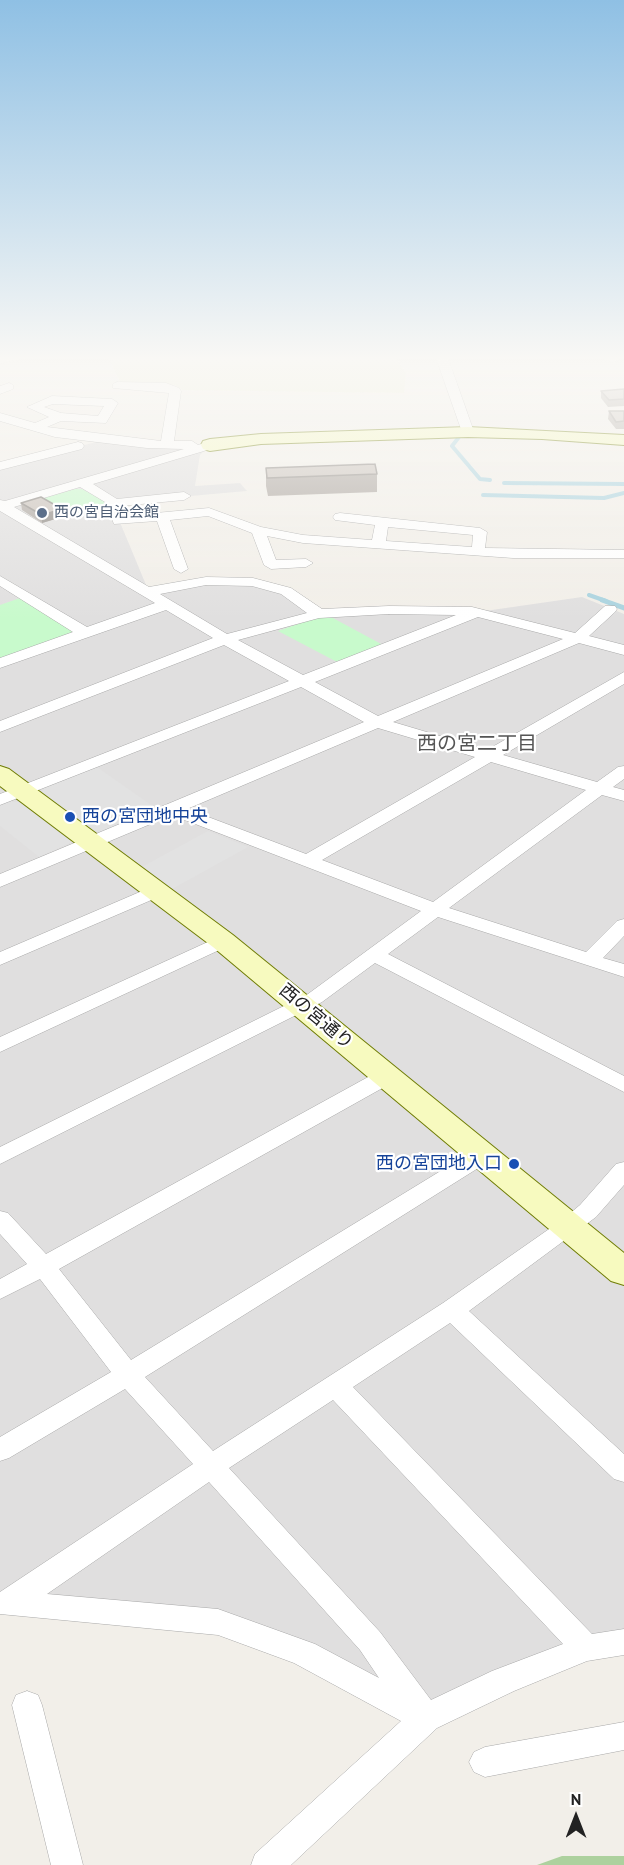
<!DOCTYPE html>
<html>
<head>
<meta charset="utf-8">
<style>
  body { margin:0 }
  #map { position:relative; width:624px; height:1865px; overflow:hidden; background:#f2efe9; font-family:"PT Sans",sans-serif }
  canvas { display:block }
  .north { position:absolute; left:546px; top:1787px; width:60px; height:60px; -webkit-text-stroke:4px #fff; paint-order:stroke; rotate:0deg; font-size:16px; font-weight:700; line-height:24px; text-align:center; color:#222 }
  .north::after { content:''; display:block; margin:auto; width:21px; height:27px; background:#222; clip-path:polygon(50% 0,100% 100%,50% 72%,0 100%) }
</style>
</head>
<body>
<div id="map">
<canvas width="624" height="1865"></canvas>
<div class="north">N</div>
</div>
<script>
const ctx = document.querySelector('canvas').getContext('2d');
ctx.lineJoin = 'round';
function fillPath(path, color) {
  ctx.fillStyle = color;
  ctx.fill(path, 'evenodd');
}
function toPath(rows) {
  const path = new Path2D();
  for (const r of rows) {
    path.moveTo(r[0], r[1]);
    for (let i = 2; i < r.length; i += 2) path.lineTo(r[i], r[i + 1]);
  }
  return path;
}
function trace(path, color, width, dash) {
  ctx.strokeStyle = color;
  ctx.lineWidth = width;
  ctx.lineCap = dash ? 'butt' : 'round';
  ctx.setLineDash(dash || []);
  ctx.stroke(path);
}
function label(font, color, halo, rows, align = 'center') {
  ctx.font = font + ' "PT Sans","Noto Sans JP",sans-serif';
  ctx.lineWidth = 4.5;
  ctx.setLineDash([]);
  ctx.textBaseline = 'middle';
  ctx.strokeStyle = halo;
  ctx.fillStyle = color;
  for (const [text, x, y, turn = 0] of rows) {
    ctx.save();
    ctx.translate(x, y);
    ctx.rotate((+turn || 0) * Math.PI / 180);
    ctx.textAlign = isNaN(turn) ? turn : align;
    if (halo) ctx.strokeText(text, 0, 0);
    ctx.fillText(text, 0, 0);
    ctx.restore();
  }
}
const residential = toPath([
  [108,439,147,444,210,445,200,455,195,486,240,483,247,491,112,503,149,592,206,581,253,582,286,591,319,614,478,612,582,597,624,614,624,1642,426,1718,218,1622,0,1601,0,466]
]);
const farmland = toPath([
  [109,358,396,358,406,373,404,393,182,390,175,385,121,384]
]);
const forest = toPath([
  [562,1856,624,1856,624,1865,537,1865]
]);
const park = toPath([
  [75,489,82,489,104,501,104,508,71,517,41,499],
  [20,598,72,630,71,636,0,659,0,605],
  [318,617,331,617,383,645,339,663,278,631]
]);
const parking = toPath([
  [97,767,157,809,104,831,87,832,41,796,44,787],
  [6,802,20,802,74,841,39,857,0,826,0,804],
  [208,831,248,847,172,889,140,868]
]);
const streamFar1 = toPath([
  [459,437,452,446,480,479,490,480],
  [504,483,624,484],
  [483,495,604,498,624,493],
  [589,595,606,601]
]);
const stream = toPath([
  [602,600,624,608]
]);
const street = toPath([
  [0,358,22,358,0,364,0,358],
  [436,358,448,358,474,432,472,435,468,436,462,432,436,358],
  [604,358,616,358,618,360,612,363,604,358],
  [117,382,166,383,179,388,181,391,174,441,192,441,198,445,210,441,216,445,214,448,93,484,117,499,184,492,191,496,184,500,120,506,124,516,209,508,261,527,303,535,372,540,375,525,335,520,333,517,335,514,340,513,480,528,487,532,485,548,624,550,624,558,513,558,303,543,267,536,276,560,306,559,313,563,306,567,271,569,264,565,252,533,208,516,170,520,188,569,181,573,174,569,157,521,114,524,105,502,80,487,14,507,149,587,206,577,253,578,291,588,322,609,389,606,472,607,575,633,605,606,615,606,617,609,615,612,589,636,624,645,624,655,579,643,393,722,487,750,624,672,624,684,503,755,597,782,618,767,624,766,624,779,613,787,624,790,624,801,602,795,449,908,586,952,617,921,624,919,624,936,603,958,624,964,624,977,438,917,388,954,624,1076,624,1092,375,963,322,1002,0,1164,0,1147,308,994,421,911,172,815,0,887,0,874,364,722,301,687,0,805,0,794,289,681,224,645,0,732,0,721,213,638,166,610,0,668,0,658,73,632,0,586,0,576,87,627,155,603,0,511,0,500,5,501,184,449,147,448,55,437,0,421,0,413,35,423,49,417,27,407,52,396,112,399,118,403,106,423,61,421,47,427,161,441,169,393,113,388,113,384,117,382],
  [53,404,104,406,98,416,61,413,44,407,53,404],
  [388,527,473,535,472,547,386,541,388,527],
  [206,585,252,586,281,594,307,613,227,634,160,594,206,585],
  [389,614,456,615,303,675,238,640,319,618,389,614],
  [478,617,563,639,378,716,315,682,478,617],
  [378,728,475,757,306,854,187,809,378,728],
  [491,762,586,790,433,902,322,860,491,762],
  [9,383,13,385,13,389,0,394,0,386,9,383],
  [78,442,82,443,84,446,82,449,0,470,0,462,78,442],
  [156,885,163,887,165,891,163,895,0,965,0,952,156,885],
  [223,935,230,937,233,941,230,945,0,1052,0,1037,223,935],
  [387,1069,395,1071,398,1076,395,1081,59,1269,131,1360,475,1150,483,1147,491,1150,494,1155,491,1160,145,1377,213,1451,443,1303,562,1220,580,1205,616,1164,624,1162,624,1185,596,1217,469,1311,624,1454,624,1482,614,1479,450,1323,353,1387,592,1634,624,1629,624,1655,587,1661,514,1691,437,1728,291,1865,251,1865,255,1854,401,1721,294,1663,218,1635,0,1614,0,1592,193,1464,125,1389,9,1458,0,1461,0,1437,111,1372,40,1279,0,1299,0,1279,27,1264,0,1234,0,1211,8,1213,46,1254,379,1071,387,1069],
  [333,1400,563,1644,492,1671,431,1700,380,1632,229,1468,333,1400],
  [209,1482,360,1650,379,1678,315,1644,218,1609,47,1594,209,1482],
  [27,1691,38,1695,42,1705,83,1865,51,1865,12,1705,16,1695,27,1691],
  [624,1722,624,1750,485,1777,474,1772,469,1762,474,1752,485,1747,624,1722]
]);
const secondary = toPath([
  [468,427,624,435,624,445,542,439,468,437,261,444,210,451,203,449,201,445,203,441,210,439,261,434,468,427],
  [0,766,9,769,233,935,624,1253,624,1285,611,1281,213,947,0,786,0,766]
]);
const wall = toPath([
  [624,389,624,406,608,407,601,398,601,391],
  [609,411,624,411,624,429,616,429,608,419],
  [266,468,377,474,377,492,268,496,266,486],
  [21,503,62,509,62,517,42,523,22,510]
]);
const shadedWall = toPath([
  [62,509,62,517,42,523,42,515]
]);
const building = toPath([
  [624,389,624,399,609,400,601,391,624,389],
  [609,411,624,411,624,421,616,422,609,411],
  [375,464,377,474,267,478,266,468,375,464],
  [41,497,62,509,42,515,21,503,41,497]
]);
const markers = [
  [42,513,6,"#5c6f8a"],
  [70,817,6,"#1a4fb4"],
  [514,1164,6,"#1a4fb4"]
];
const farServicenames = [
  ["西の宮自治会館",54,513]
];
const transitNames = [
  ["西の宮団地中央",82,817],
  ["西の宮団地入口",502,1164,"right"]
];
const streetNames = [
  ["西の宮通り",316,1017,40]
];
const neighbourhoodNames = [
  ["西の宮二丁目",477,744]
];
fillPath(residential, '#e0dfdf');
fillPath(farmland, '#eef0d5');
fillPath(forest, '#add19e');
fillPath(park, '#c8facc');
fillPath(parking, '#e2e2e2');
trace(streamFar1, '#aad3df', 4);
trace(stream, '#aad3df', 5);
trace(street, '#a9a9a9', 1);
trace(secondary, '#707d05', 2);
fillPath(street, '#fff');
fillPath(secondary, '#f7fabf');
fillPath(wall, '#aba49e');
fillPath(shadedWall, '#8b8681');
fillPath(building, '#c7bfb8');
trace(building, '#8b8681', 1.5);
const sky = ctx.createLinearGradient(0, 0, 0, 619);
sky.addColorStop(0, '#8fc0e4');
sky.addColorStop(0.58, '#f9f8f5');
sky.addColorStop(1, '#f9f8f500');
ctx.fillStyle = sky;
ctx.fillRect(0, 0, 624, 619);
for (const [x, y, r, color] of markers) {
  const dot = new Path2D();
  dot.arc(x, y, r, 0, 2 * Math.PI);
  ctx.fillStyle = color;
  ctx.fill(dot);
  trace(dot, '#fff', 2);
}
label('15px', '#4e5e75', '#fff', farServicenames, 'left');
label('18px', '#164399', '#fff', transitNames, 'left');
label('18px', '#222', '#fff', streetNames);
label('20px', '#555', '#fff', neighbourhoodNames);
</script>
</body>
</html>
